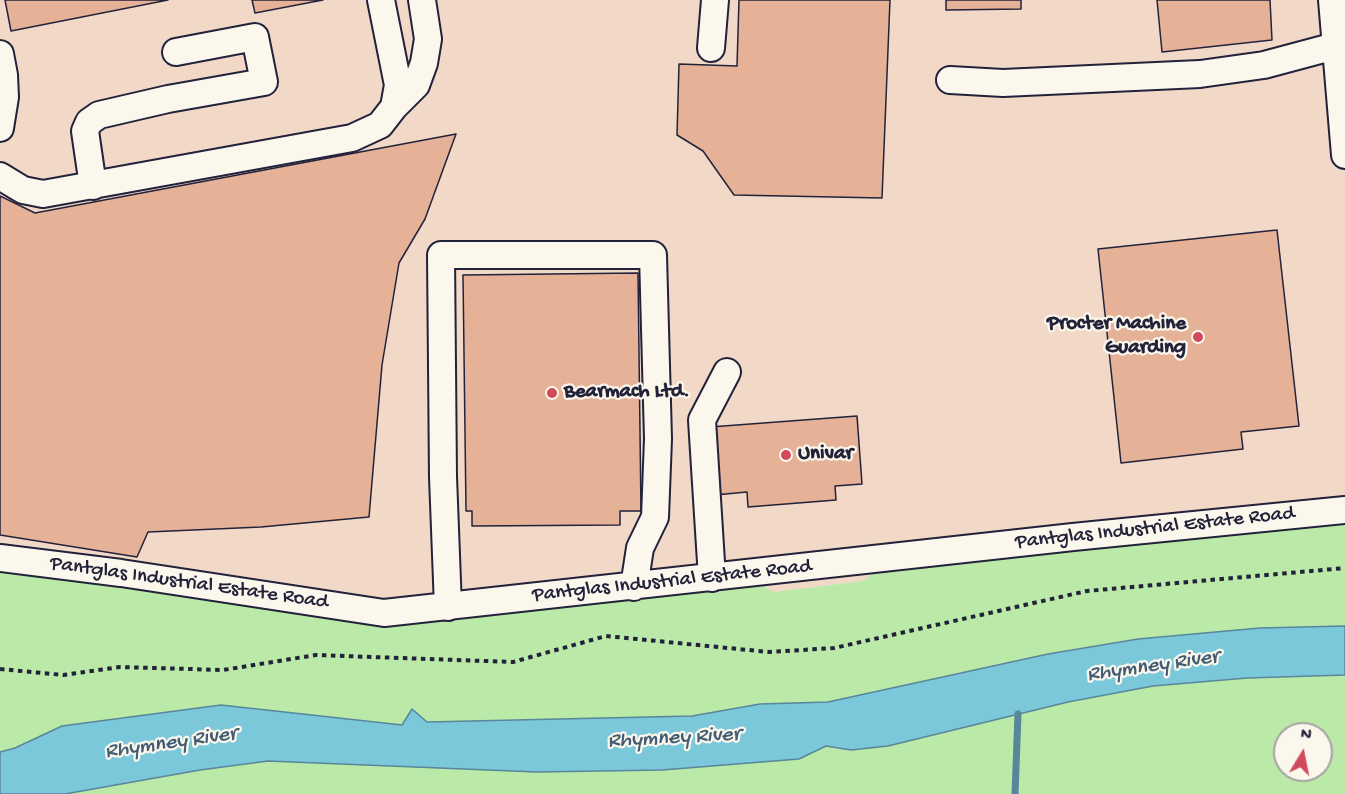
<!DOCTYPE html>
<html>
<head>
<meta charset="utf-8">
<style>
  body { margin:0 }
  #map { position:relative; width:1345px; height:794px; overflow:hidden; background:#f7e9db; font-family:"Gochi Hand",sans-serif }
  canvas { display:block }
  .north { position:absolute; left:1273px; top:722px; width:60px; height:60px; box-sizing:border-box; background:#fbf7ec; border:2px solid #a4a2a5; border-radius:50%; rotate:10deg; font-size:16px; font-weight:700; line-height:24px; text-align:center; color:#22223b }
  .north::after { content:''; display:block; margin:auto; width:21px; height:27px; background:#d1495b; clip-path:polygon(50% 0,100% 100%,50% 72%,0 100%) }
</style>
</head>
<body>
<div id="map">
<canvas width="1345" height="794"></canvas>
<div class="north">N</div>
</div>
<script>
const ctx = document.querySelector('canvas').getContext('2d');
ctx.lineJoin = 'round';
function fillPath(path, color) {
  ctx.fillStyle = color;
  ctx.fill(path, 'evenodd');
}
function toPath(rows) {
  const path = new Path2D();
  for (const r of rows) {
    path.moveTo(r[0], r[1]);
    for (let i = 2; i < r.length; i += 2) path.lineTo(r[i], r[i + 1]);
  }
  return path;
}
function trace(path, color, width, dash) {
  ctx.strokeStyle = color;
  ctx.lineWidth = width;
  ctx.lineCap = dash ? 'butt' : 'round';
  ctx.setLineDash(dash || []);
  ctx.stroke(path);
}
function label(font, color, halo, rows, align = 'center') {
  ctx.font = font + ' "Gochi Hand",sans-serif';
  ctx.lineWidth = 4.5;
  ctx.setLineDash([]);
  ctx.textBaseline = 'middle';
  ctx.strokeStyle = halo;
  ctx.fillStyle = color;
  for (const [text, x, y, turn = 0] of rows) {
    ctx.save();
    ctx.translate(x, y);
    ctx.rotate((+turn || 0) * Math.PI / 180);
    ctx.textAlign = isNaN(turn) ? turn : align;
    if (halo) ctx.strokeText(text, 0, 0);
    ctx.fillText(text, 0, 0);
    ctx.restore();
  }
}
const built = toPath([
  [0,0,1345,0,1345,517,883,565,863,581,774,592,754,581,371,618,235,604,0,568]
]);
const green = toPath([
  [1345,517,1345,626,1260,628,905,687,828,702,760,704,692,716,426,722,412,709,402,725,221,705,62,726,15,748,0,752,0,568,235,604,371,618,754,581,774,592,863,581,883,565],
  [1345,675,1345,794,65,794,200,770,268,761,537,772,799,759,826,746,851,750,1068,702,1153,686,1247,678],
  [1285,734,1321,734,1321,770,1285,770]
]);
const water = toPath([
  [1345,626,1345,675,1247,678,1153,686,1068,702,888,746,851,750,826,746,799,759,662,770,537,772,268,761,200,770,65,794,0,794,0,752,15,748,62,726,221,705,402,725,412,709,427,722,692,716,760,704,828,702,1048,654,1138,639,1260,628,1345,626]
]);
const stream = toPath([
  [1015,794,1018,714]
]);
const building = toPath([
  [5,0,168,0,11,31,5,0],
  [252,0,323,0,255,13,252,0],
  [739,0,890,0,882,198,734,195,703,151,677,135,679,64,737,66,739,0],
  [946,0,1021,0,1021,9,946,10,946,0],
  [1157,0,1270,0,1272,40,1162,52,1157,0],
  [456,134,425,219,399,263,382,365,369,517,261,527,148,532,137,557,0,535,0,196,35,213,456,134],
  [1277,230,1299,426,1241,432,1243,449,1121,463,1098,249,1277,230],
  [638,273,641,511,620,511,620,525,472,526,472,511,466,511,463,275,638,273],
  [857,416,862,484,835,486,836,500,748,507,747,492,715,495,710,427,857,416]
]);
const path = toPath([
  [0,669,63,675,120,667,223,670,316,655,513,662,606,636,769,652,834,648,1087,591,1345,568]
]);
const minor = toPath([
  [1332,0,1345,155],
  [711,48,715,0],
  [0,54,4,75,5,97,0,128],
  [950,80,1003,83,1200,74,1264,65,1335,46],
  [394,107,416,85,424,63,428,39,422,0],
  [0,176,23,190,43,194,352,138,380,125,394,107,398,85,381,0],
  [93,186,85,131,89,122,99,115,168,99,264,82,255,37,176,52],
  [0,558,121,573,384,613,1073,537,1345,510],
  [712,578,702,420,727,372],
  [448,607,443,477,441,255,653,255,658,439,655,517,640,548,634,587]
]);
const markers = [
  [1198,337,6,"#d1495b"],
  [552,393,6,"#d1495b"],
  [786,455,6,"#d1495b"]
];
const poiNames = [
  ["Procter Machine",1186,325,"right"],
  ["Guarding",1186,349,"right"],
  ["Bearmach Ltd.",564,393],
  ["Univar",798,455]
];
const streetNames = [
  ["Pantglas Industrial Estate Road",1155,529,-6],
  ["Pantglas Industrial Estate Road",672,582,-6],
  ["Pantglas Industrial Estate Road",189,584,8]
];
const waterNames = [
  ["Rhymney River",1153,667,-8],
  ["Rhymney River",674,739,-3],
  ["Rhymney River",171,744,-8]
];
fillPath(built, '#f2d8c7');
fillPath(green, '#bbe9a7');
fillPath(water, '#7cc8db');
trace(water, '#58869b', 1.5);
trace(stream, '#58869b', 7);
fillPath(building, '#e5b197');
trace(building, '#22223b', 1.5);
trace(minor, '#22223b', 30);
trace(path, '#22223b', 4, [4.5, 4.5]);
trace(minor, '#fbf7ec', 26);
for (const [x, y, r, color] of markers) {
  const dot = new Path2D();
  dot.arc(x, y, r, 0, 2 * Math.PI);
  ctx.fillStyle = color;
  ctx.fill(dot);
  trace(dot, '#fbf7ec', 2);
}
label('bold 21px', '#22223b', '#fbf7ec', poiNames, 'left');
label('21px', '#22223b', '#fbf7ec', streetNames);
label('italic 22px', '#425c73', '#fbf7ec', waterNames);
</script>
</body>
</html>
